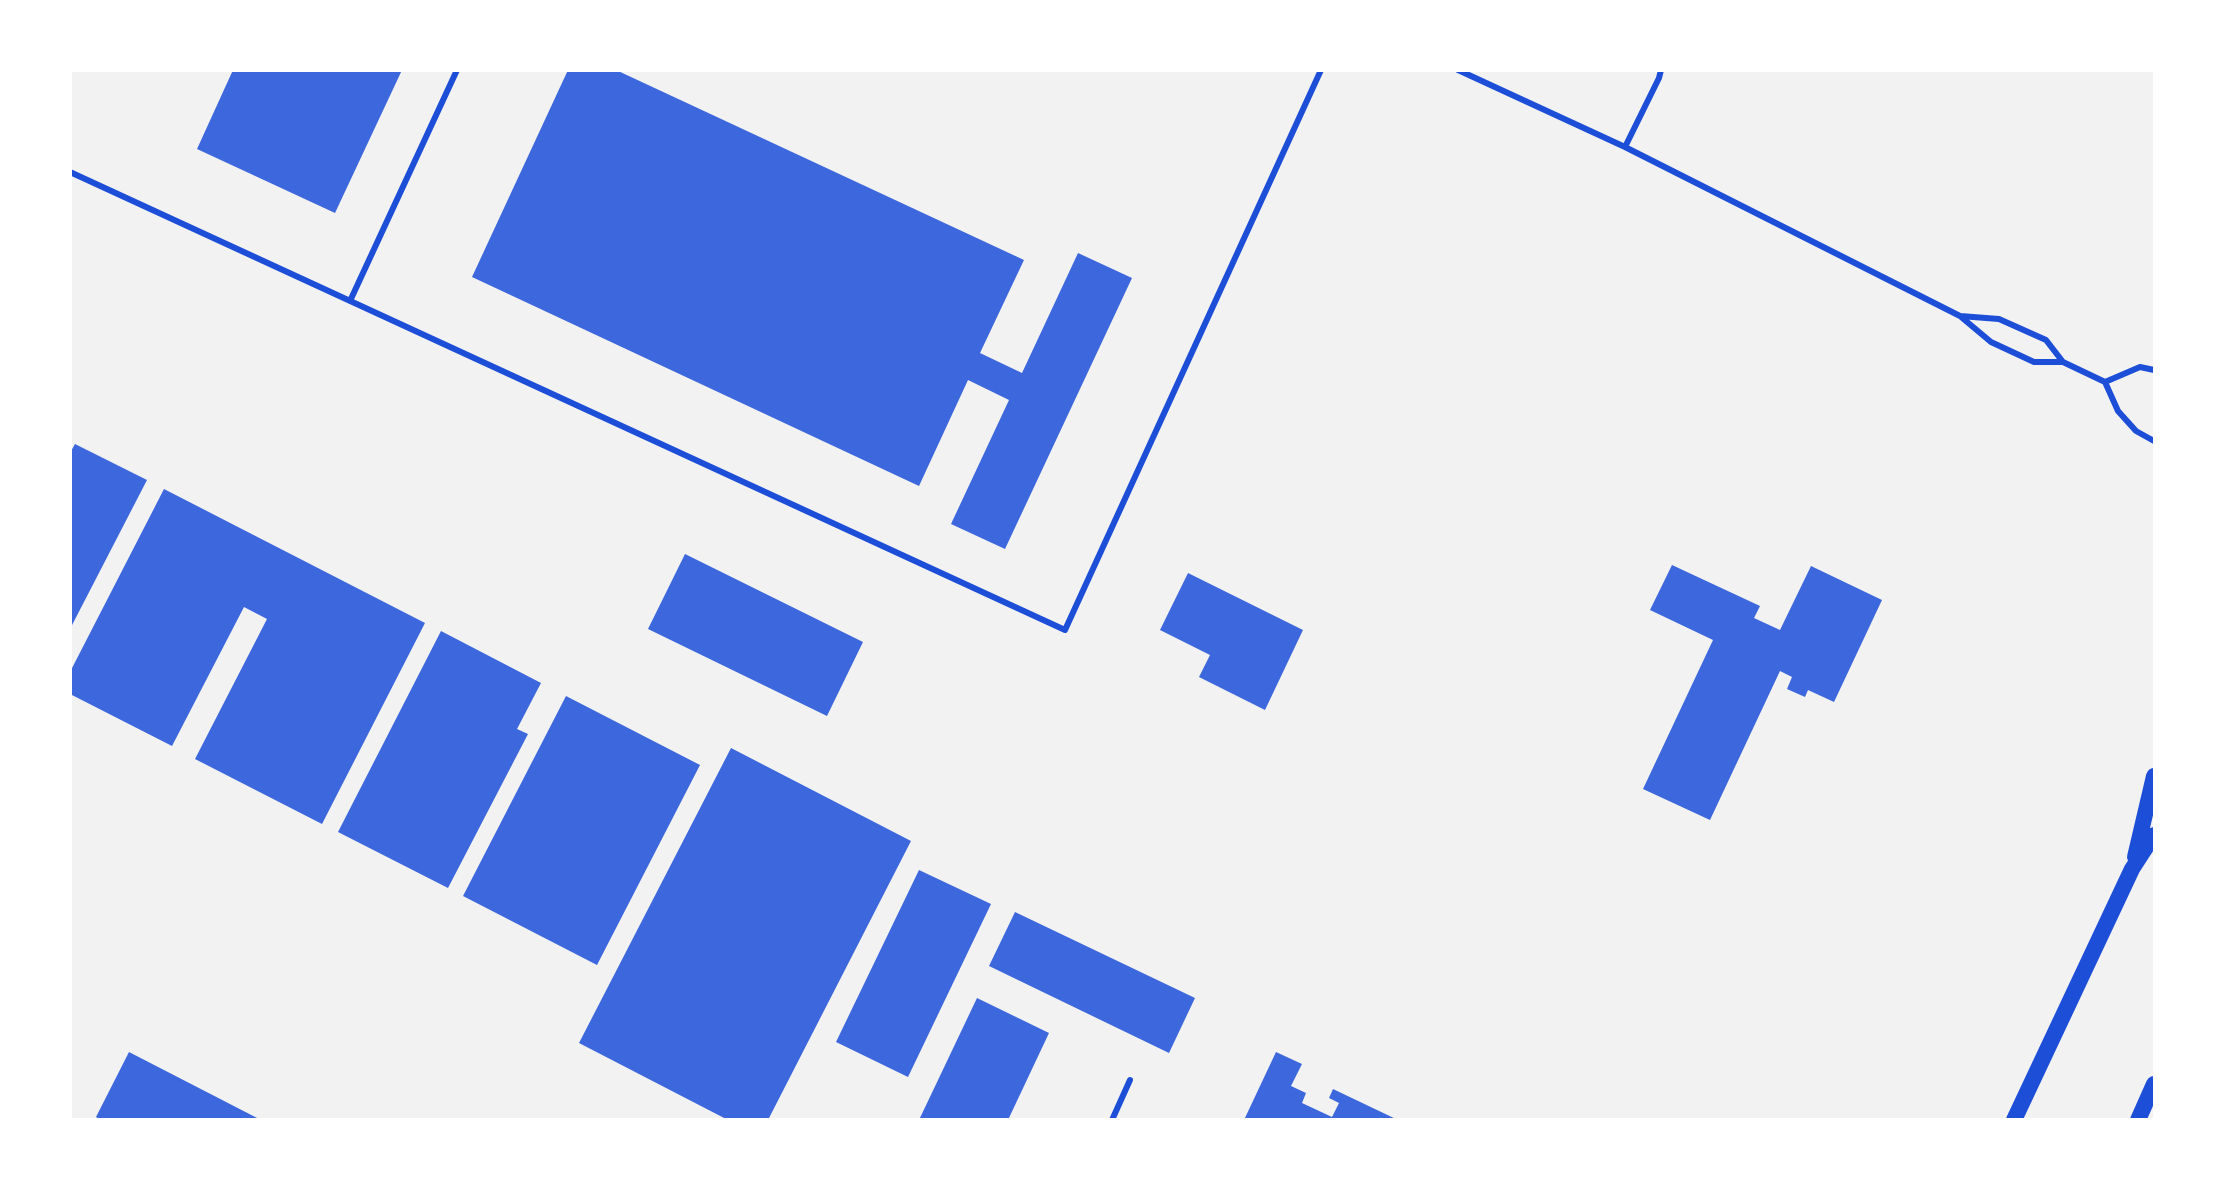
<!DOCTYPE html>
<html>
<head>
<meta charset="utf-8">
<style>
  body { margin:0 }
  #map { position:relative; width:2225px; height:1190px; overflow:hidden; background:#f2f2f2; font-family:"Space Grotesk",sans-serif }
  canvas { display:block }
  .frame { position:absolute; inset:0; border:72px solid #fff; pointer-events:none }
</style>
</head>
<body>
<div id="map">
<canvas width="2225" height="1190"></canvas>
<div class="frame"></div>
</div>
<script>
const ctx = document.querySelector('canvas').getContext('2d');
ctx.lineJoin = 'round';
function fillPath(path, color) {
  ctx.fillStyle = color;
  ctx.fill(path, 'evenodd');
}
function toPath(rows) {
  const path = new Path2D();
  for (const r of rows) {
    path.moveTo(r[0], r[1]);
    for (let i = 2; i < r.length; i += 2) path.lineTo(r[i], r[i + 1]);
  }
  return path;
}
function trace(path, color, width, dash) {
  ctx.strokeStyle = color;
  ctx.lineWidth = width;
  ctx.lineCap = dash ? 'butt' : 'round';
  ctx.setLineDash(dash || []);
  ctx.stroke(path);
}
const building = toPath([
  [233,70,402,70,335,213,197,149],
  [568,70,616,70,1024,260,980,353,1022,373,1078,253,1132,278,1005,549,951,524,1009,400,968,380,919,486,472,277],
  [75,444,147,480,70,629,70,453],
  [164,489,425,623,322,824,195,759,267,619,244,607,172,746,70,694,70,672],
  [685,554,863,642,827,716,648,629],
  [1672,565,1760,606,1754,618,1780,630,1811,566,1882,600,1834,702,1808,690,1805,697,1787,689,1792,677,1780,671,1710,820,1643,789,1713,640,1650,610],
  [1188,573,1303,630,1265,710,1199,677,1210,655,1160,630],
  [441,631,541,683,517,729,528,734,448,888,338,832],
  [566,696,700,765,597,965,463,896],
  [731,748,911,841,768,1120,728,1120,579,1043],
  [919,870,991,904,908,1077,836,1042],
  [1015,912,1195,998,1169,1053,989,966],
  [977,998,1049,1033,1008,1120,919,1120],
  [129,1052,261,1120,101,1120,96,1117],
  [1276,1052,1302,1064,1291,1086,1306,1093,1302,1103,1332,1117,1339,1103,1329,1098,1333,1089,1398,1120,1244,1120]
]);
const minor = toPath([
  [1458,70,1625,147,1960,316,1991,342,2034,362,2063,362],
  [1625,147,1659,78,1661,70],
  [70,172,1065,630,1321,70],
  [350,301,457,70],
  [1960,316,1999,319,2046,340,2063,362,2105,382,2118,411,2136,431,2154,441],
  [2105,382,2140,367,2154,370],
  [1112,1120,1130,1080]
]);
const trunk = toPath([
  [2135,857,2154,776],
  [2014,1120,2132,869,2154,835],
  [2138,1120,2154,1084]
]);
fillPath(building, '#3d67dc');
trace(minor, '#1d4ed8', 6);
trace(trunk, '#1d4ed8', 16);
</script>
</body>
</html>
